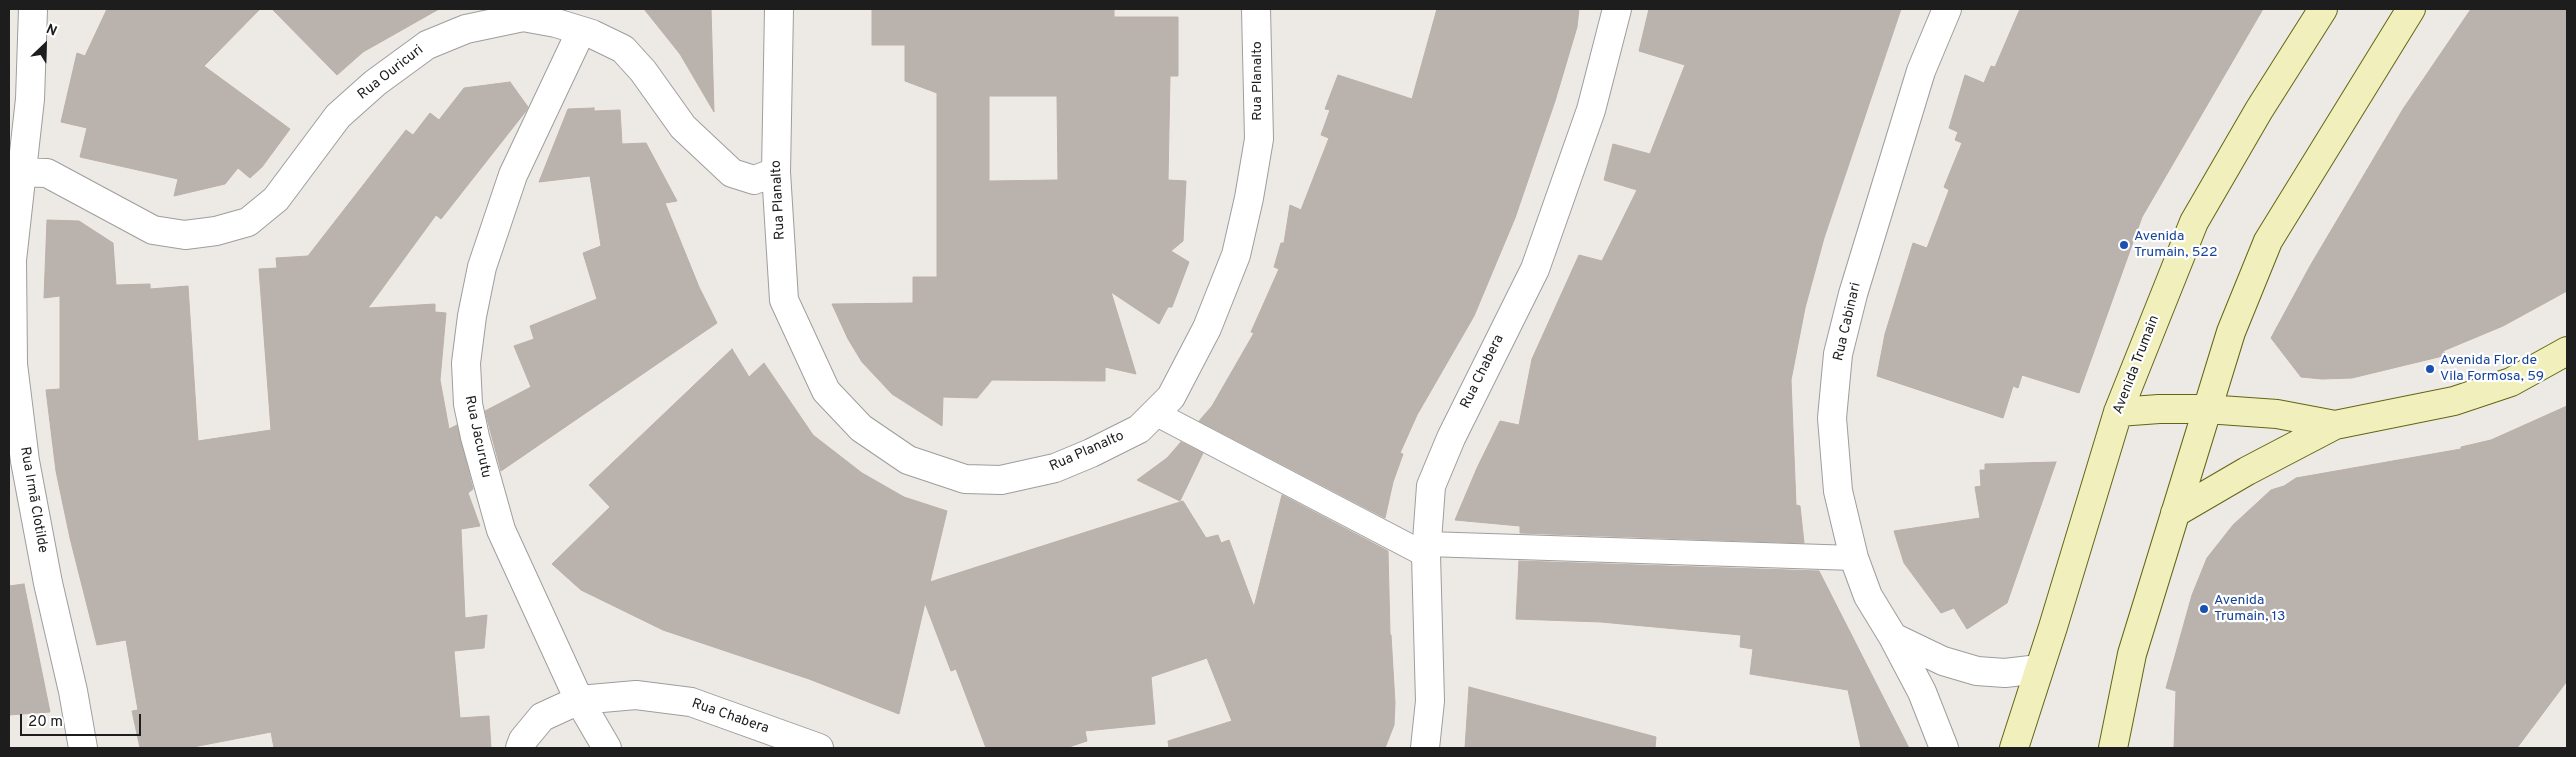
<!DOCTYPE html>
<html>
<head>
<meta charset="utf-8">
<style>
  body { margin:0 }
  #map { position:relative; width:2576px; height:757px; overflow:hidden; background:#ede9e4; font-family:Overpass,sans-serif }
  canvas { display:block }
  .frame { position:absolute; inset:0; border:10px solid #1d1d1d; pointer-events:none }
  .north { position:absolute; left:20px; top:20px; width:50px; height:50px; -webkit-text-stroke:4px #fff; paint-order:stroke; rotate:24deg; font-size:14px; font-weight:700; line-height:20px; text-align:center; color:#1d1d1d }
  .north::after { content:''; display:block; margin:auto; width:18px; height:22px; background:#1d1d1d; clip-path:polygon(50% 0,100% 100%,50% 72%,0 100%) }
  .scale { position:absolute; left:20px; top:714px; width:121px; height:22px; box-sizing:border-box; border:2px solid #1d1d1d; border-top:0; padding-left:6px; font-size:15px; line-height:18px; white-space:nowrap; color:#1d1d1d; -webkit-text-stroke:4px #fff; paint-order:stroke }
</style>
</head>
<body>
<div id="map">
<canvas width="2576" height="757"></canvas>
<div class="frame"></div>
<div class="north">N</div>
<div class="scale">20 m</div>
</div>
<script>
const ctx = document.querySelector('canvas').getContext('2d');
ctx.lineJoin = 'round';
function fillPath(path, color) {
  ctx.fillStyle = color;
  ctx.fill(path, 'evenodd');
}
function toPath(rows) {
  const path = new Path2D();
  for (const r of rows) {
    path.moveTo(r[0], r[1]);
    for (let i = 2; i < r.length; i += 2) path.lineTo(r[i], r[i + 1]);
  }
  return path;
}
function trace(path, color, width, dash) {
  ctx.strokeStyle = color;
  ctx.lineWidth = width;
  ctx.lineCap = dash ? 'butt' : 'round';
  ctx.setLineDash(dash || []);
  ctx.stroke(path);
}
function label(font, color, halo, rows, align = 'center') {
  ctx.font = font + ' Overpass,sans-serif';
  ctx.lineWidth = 4.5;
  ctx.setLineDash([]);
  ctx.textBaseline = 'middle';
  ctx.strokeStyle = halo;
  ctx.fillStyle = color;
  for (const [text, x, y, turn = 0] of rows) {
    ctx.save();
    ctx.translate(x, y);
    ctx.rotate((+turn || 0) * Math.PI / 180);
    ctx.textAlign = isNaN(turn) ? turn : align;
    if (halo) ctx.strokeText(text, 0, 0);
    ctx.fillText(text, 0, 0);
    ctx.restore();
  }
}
const building = toPath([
  [107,9,260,9,204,66,290,129,262,167,250,178,238,168,225,184,174,196,178,179,80,157,87,128,61,122,77,53,85,56,107,9],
  [272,9,439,9,363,52,337,75,272,9],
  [644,9,711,9,714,112,680,54,644,9],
  [872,9,1114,9,1114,17,1178,17,1178,76,1170,76,1168,180,1186,181,1183,241,1171,251,1189,262,1172,307,1168,307,1159,324,1111,292,1136,374,1105,367,1105,381,992,380,977,398,943,397,942,426,892,394,862,362,848,339,832,304,913,303,913,277,937,277,937,93,905,81,905,45,872,45,872,9],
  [989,96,1057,96,1058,180,989,181,989,96],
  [1437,9,1579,9,1577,27,1555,101,1515,218,1474,316,1417,415,1400,453,1403,454,1393,482,1385,518,1199,421,1212,406,1254,333,1251,332,1279,269,1274,267,1281,243,1284,243,1290,205,1301,210,1329,138,1321,135,1330,110,1325,109,1338,75,1412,99,1437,9],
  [1649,9,1901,9,1824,238,1805,308,1791,380,1796,505,1800,506,1804,543,1520,533,1520,526,1455,520,1477,468,1500,421,1519,425,1532,359,1579,255,1602,261,1637,190,1604,180,1613,144,1650,154,1685,65,1639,51,1649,9],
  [2020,9,2263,9,2142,217,2079,393,2022,375,2018,388,2013,386,2003,418,1877,376,1885,334,1913,243,1927,248,1949,190,1944,187,1962,143,1955,140,1958,132,1949,128,1965,75,1984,83,1991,66,1995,67,2020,9],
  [2471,9,2567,9,2567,291,2503,326,2443,351,2447,355,2352,378,2322,379,2301,377,2271,338,2310,266,2403,109,2471,9],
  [510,82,528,107,526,111,441,219,436,215,368,308,435,304,435,312,446,313,440,380,449,429,457,425,473,489,468,493,480,526,461,529,465,618,487,615,484,648,454,651,460,718,489,716,491,748,274,748,271,732,188,748,140,748,132,711,138,710,126,640,97,645,70,538,56,471,46,390,60,389,60,296,44,298,47,220,79,221,113,243,116,285,150,284,150,289,188,286,198,441,271,430,259,269,277,268,276,258,308,256,406,130,413,135,430,113,439,120,464,88,510,82],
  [594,108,594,111,620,110,622,144,646,143,677,201,665,203,699,287,717,323,501,471,485,411,531,387,514,346,534,339,530,326,597,299,583,253,601,246,590,176,539,182,568,109,594,108],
  [732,349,749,377,764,363,813,435,862,473,904,497,947,511,930,582,1183,501,1206,538,1218,535,1221,543,1229,540,1254,607,1282,495,1388,551,1390,634,1391,635,1395,703,1394,725,1385,748,1169,748,1168,741,1232,721,1207,658,1151,677,1155,724,1085,731,1087,741,1066,748,986,748,956,669,951,671,925,603,899,714,809,679,663,630,581,590,552,564,610,507,589,485,732,349],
  [2567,406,2567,681,2517,748,2174,748,2176,691,2166,688,2192,595,2207,558,2233,525,2271,490,2284,486,2296,478,2461,449,2461,447,2491,440,2567,406],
  [1181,442,1203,453,1180,501,1137,480,1167,458,1181,442],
  [2056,462,2007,603,1967,629,1954,608,1941,613,1904,563,1894,531,1980,518,1975,487,1981,486,1980,470,1985,470,1985,464,2056,462],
  [1519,561,1819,571,1909,748,1861,748,1848,690,1750,674,1753,649,1740,647,1741,635,1601,622,1516,619,1519,561],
  [24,584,50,712,9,715,9,586,24,584],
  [1469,687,1656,737,1655,748,1465,748,1469,687]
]);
const lane = toPath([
  [1155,413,1426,555],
  [1427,544,1854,558]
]);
const street = toPath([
  [33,9,30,99,12,260,13,364,25,461,48,583,73,691,83,748],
  [779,9,776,172,784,300,826,391,861,428,908,460,965,479,1001,480,1055,468,1091,453,1139,429,1171,397,1207,328,1236,255,1249,198,1259,139,1256,9],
  [581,31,513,175,482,267,472,316,466,363,468,404,475,437,501,530,579,700,607,748],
  [9,172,47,173,153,230,185,235,216,231,248,222,276,199,338,116,375,83,427,45,466,29,523,17,556,23,592,34,623,49,643,71,683,127,732,173,754,180,776,172],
  [1893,637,1943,661,1977,671,2005,673,2039,669],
  [520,748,523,740,542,717,579,700,636,695,691,702,819,748],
  [1425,748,1430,701,1426,555,1431,486,1451,438,1535,269,1591,110,1617,9],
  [1944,748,1922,692,1893,637,1868,596,1854,558,1838,491,1832,418,1838,354,1853,294,1921,71,1947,9]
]);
const secondary = toPath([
  [2118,412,2159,409,2206,409,2277,414,2335,425],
  [2175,513,2247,471,2335,425,2454,401,2511,382,2567,351],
  [2014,748,2053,627,2118,412,2194,222,2259,110,2323,9],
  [2113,748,2132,654,2231,332,2268,241,2411,9]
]);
const markers = [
  [2124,245,5,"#1a4fb4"],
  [2430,369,5,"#1a4fb4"],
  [2204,609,5,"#1a4fb4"]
];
const streetNames = [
  ["Rua Ouricuri",391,73,-38],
  ["Rua Planalto",1258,81,-90],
  ["Rua Planalto",779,200,-93],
  ["Rua Cabinari",1848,322,-77],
  ["Avenida Trumain",2137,365,-69],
  ["Rua Chabera",1483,372,-64],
  ["Rua Jacurutu",477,437,78],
  ["Rua Planalto",1087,452,-24],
  ["Rua Irmã Clotilde",33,500,80],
  ["Rua Chabera",730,717,19]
];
const transitNames = [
  ["Avenida",2134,237],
  ["Trumain, 522",2134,253],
  ["Avenida Flor de",2440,361],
  ["Vila Formosa, 59",2440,377],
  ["Avenida",2214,601],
  ["Trumain, 13",2214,617]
];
fillPath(building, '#b9b2ad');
trace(building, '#bcb0a8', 1);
trace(lane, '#9e9e9e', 26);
trace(street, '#9e9e9e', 30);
trace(secondary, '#626612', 30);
trace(lane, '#fff', 24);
trace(street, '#fff', 28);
trace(secondary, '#f1f0bd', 28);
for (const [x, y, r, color] of markers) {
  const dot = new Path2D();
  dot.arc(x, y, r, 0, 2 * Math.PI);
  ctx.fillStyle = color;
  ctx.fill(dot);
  trace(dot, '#fff', 2);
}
label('14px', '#1d1d1d', '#fff', streetNames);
label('14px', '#164399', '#fff', transitNames, 'left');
</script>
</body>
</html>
